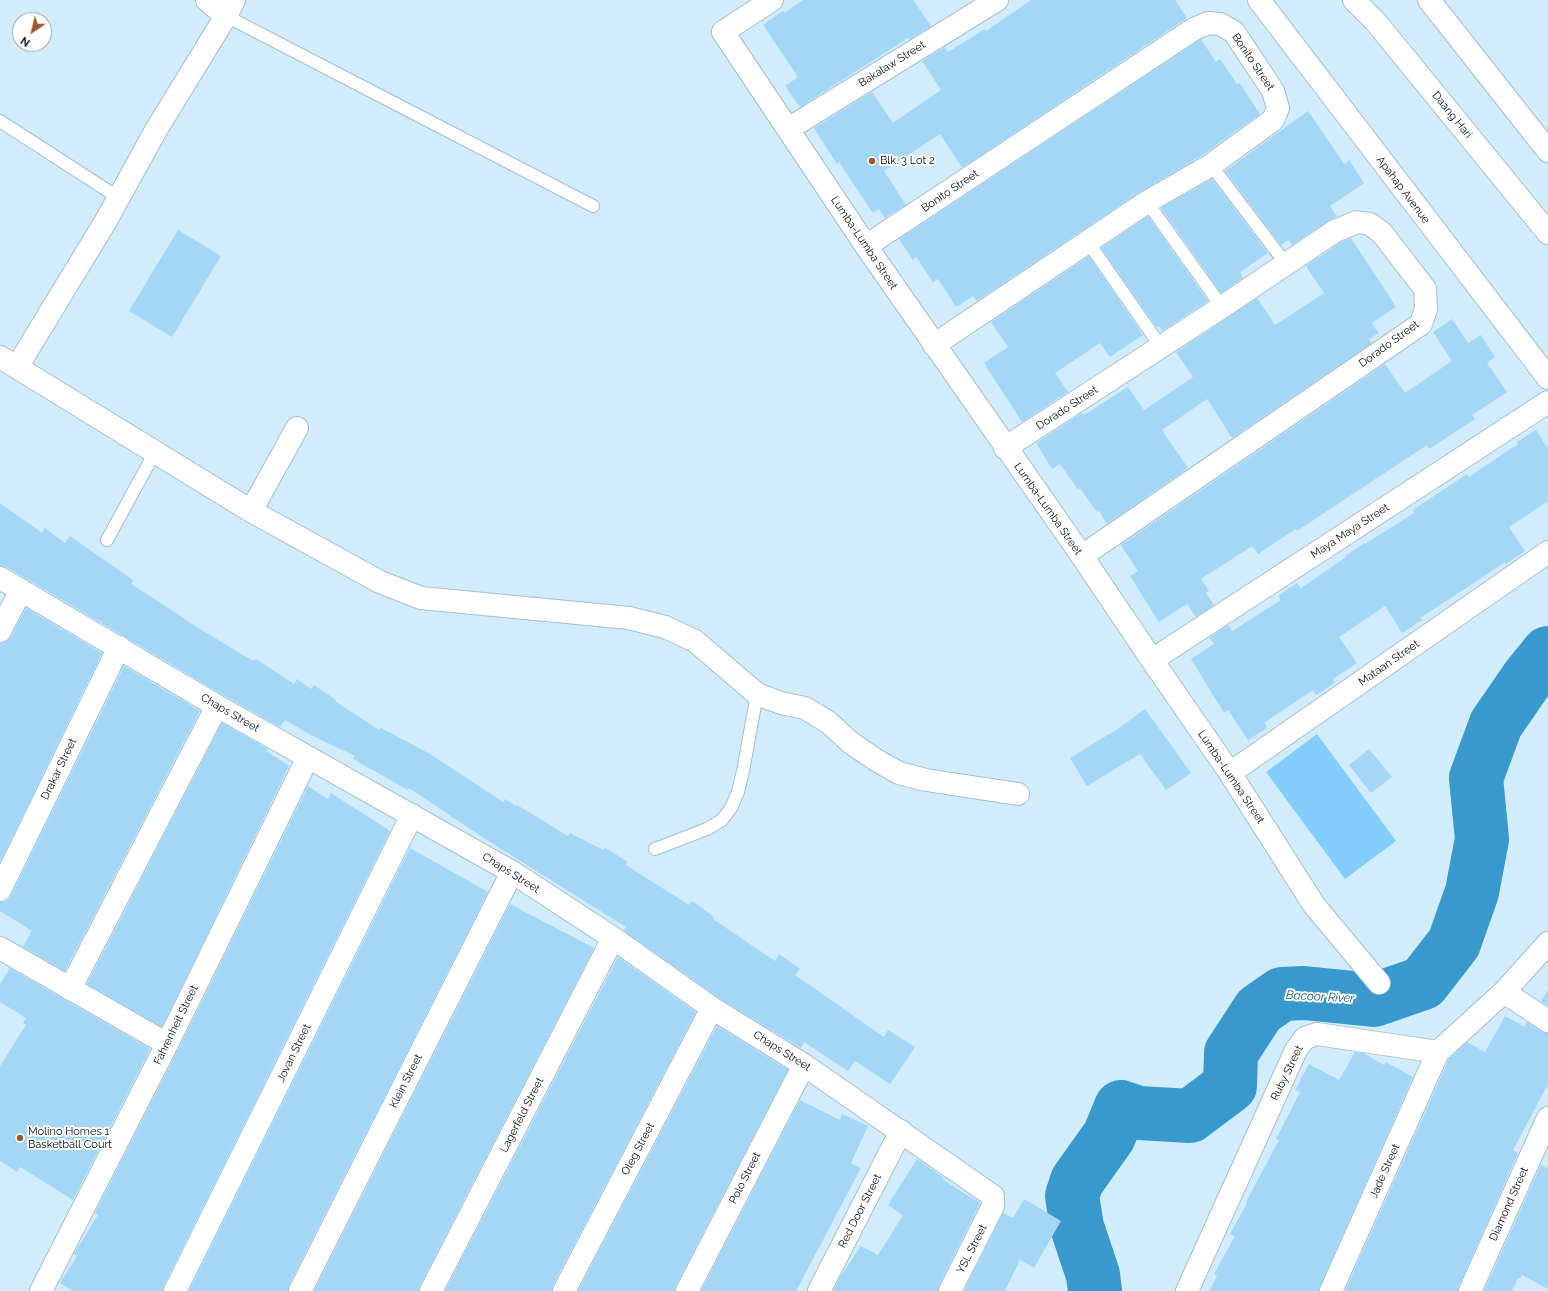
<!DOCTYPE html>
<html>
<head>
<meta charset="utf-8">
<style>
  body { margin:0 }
  #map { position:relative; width:1548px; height:1291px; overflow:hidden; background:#d1ecfd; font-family:Raleway,sans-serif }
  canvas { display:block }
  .north { position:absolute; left:12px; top:12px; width:40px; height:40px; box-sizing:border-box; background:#fff; border:1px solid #9b9fa1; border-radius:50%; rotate:215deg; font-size:11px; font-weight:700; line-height:16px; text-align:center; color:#050e13 }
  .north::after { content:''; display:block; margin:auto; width:14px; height:18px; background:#9c5b27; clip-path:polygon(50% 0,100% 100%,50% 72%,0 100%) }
</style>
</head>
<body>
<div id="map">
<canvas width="1548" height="1291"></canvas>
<div class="north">N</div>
</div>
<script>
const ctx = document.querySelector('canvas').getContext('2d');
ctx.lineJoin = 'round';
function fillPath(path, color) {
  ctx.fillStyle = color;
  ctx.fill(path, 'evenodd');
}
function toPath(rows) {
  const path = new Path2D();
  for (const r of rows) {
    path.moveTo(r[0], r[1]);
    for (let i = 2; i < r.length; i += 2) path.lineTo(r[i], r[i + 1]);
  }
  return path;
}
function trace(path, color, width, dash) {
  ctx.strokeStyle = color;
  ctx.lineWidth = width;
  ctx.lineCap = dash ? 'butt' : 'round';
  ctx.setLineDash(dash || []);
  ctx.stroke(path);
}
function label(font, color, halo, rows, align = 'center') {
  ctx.font = font + ' Raleway,sans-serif';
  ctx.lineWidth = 4;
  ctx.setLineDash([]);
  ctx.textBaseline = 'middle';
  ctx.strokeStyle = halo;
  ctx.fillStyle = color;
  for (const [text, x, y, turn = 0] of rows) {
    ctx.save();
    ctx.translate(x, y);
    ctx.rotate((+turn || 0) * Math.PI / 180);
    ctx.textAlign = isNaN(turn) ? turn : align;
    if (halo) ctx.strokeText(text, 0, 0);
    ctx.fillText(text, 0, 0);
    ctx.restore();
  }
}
const green = toPath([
  [1317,734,1396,841,1345,879,1266,772]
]);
const river = toPath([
  [1095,1291,1093,1275,1077,1227,1072,1196,1077,1181,1109,1136,1121,1107,1139,1113,1190,1116,1230,1086,1231,1053,1259,1010,1282,994,1304,993,1374,1000,1423,983,1454,943,1472,892,1482,839,1476,778,1496,724,1527,679,1548,653]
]);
const building = toPath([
  [803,0,913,0,931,26,909,40,908,38,800,107,785,86,798,77,763,25,783,11,784,13],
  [1031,0,1175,0,1187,18,962,168,940,134,884,171,906,205,885,218,879,209,873,213,839,162,837,164,814,128,872,92,893,123,941,90,922,61,945,47,948,52,985,29,986,31],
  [1201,39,1216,62,1220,59,1237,84,1240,83,1260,114,1204,154,1140,192,977,301,973,296,956,307,938,279,933,282,916,257,913,260,899,239],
  [1308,111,1344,164,1349,160,1364,183,1330,206,1337,217,1328,221,1292,245,1289,240,1281,245,1225,171],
  [1212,179,1268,253,1240,272,1243,278,1221,293,1161,208],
  [1148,216,1208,301,1162,331,1159,326,1157,328,1101,248],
  [178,230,221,256,172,337,129,311],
  [1351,238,1396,307,1372,323,1379,333,1369,339,1372,343,1232,438,1207,399,1162,430,1188,468,1107,524,1099,511,1097,512,1080,488,1078,490,1060,464,1052,469,1036,443,1082,413,1084,415,1128,387,1144,410,1193,377,1176,352,1257,298,1275,325,1324,293,1306,266,1341,242],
  [1089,256,1143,335,1110,357,1100,343,1055,373,1068,392,1022,422,984,363,1008,347,991,322],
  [1452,319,1468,343,1481,335,1495,357,1487,363,1507,392,1472,415,1475,419,1429,449,1427,445,1297,531,1296,529,1258,554,1252,546,1201,579,1209,591,1206,593,1214,605,1196,617,1187,604,1159,622,1130,576,1138,571,1121,545,1385,364,1405,393,1452,361,1433,332],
  [1536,430,1548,449,1548,501,1509,527,1525,551,1506,564,1505,562,1460,592,1420,618,1422,620,1402,633,1385,606,1339,637,1357,663,1333,679,1335,683,1316,695,1313,690,1264,723,1267,728,1248,740,1228,710,1224,713,1191,659,1214,644,1209,638,1228,625,1232,631,1281,600,1278,596,1297,583,1301,588,1346,557,1345,556,1364,543,1365,544,1414,513,1413,510,1467,474,1469,477,1518,444,1517,442],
  [0,503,42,533,45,528,65,543,70,536,133,580,131,584,184,618,184,619,241,654,254,661,256,659,294,684,297,679,311,689,314,685,336,700,336,702,379,730,381,728,430,754,503,802,505,799,516,806,517,805,568,836,570,833,603,850,605,848,628,862,626,865,689,905,692,901,714,917,713,919,775,961,779,954,800,969,795,975,884,1037,888,1030,915,1047,890,1084,855,1061,848,1071,804,1042,801,1048,719,998,624,931,626,927,482,837,409,788,408,790,353,759,355,756,309,734,285,720,280,727,223,695,27,579,6,567,0,566],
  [26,608,102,653,0,862,0,643,6,642,11,637],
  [124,666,200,711,65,971,23,947,32,931,0,911,0,902,7,901,11,896],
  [1145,709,1191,773,1166,790,1140,754,1087,786,1070,758,1119,728],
  [222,723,268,749,266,751,289,766,162,1027,87,984],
  [1369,749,1392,777,1371,793,1349,765],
  [308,786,328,799,331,793,390,831,164,1285,163,1291,73,1291,60,1283,77,1256,74,1254,75,1252,98,1215,95,1213,178,1050],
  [410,848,488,892,289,1285,288,1291,189,1291],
  [510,904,594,948,420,1285,419,1291,314,1291],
  [618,957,696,1012,553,1285,552,1291,445,1291],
  [10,968,150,1049,73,1200,20,1167,17,1172,0,1161,0,1066,26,1025,23,1023,26,1018,0,1002,0,984],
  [1548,990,1548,1006,1541,1001],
  [1505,1016,1525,1027,1527,1022,1541,1031,1548,1033,1548,1084,1513,1150,1518,1153,1459,1286,1458,1291,1345,1291,1449,1059,1467,1042,1485,1052],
  [717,1026,788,1070,676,1285,675,1291,578,1291],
  [1355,1052,1363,1053,1384,1065,1386,1062,1413,1077,1320,1286,1319,1291,1209,1291,1217,1276,1214,1274,1235,1236,1230,1234,1247,1203,1246,1202,1279,1140,1276,1139,1300,1092,1295,1090,1309,1064,1339,1080],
  [800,1100,840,1120,842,1114,868,1126,851,1163,861,1168,796,1291,701,1291],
  [917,1159,944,1178,943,1180,980,1203,939,1285,938,1291,833,1291,840,1277,861,1246,878,1255,903,1215,888,1205],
  [1541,1165,1548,1169,1548,1289,1522,1275,1520,1279,1518,1278,1512,1291,1484,1291],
  [1024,1199,1061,1221,1034,1268,1020,1260,1005,1291,964,1291,1003,1213,1013,1218]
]);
const service = toPath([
  [226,16,593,206],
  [0,121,119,198],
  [1211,165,1286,264],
  [1147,202,1222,307],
  [1088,242,1161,347],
  [107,540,155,452],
  [655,849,707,829,722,820,731,808,738,792,743,771,757,694]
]);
const minor = toPath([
  [207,0,226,16],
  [772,0,723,32,866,246,1082,556,1152,660,1230,773,1314,905,1379,983],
  [1259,0,1548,378],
  [788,129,997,0],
  [866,246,1194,29,1208,23,1220,24,1234,32,1273,91,1278,108,1273,120,1211,165,1147,202,934,345],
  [0,357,251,511,380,582,421,598,629,618,665,627,695,641,757,694,781,703,805,708,828,722,851,743,876,760,899,773,926,780,1018,794],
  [17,367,107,219,156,130,226,16,234,0],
  [1005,448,1222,307,1335,231,1357,222,1370,224,1382,233,1425,289,1426,309,1421,324,1082,556],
  [251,511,297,428],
  [0,578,217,706,512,872,613,938,712,1008,804,1065,993,1196,993,1206,950,1291],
  [0,631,21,590],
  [1152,660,1548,402],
  [1230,773,1548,552],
  [0,890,119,647],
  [0,948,167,1044],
  [70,989,217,706],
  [1504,992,1548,1021],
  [41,1291,167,1044,308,757],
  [175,1291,412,815],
  [300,1291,512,872],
  [431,1291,613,938],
  [564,1291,712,1008],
  [687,1291,804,1065],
  [819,1291,901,1131],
  [1187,1291,1296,1050,1305,1038,1317,1034,1438,1052,1504,992,1548,943],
  [1331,1291,1438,1052],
  [1470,1291,1548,1118]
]);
const primary = toPath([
  [1354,0,1375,21,1548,233],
  [1429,0,1548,151]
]);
const markers = [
  [872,161,4,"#9c5b27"],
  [20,1138,4,"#9c5b27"]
];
const streetNames = [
  ["Bonito Street",1253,62,56],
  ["Bakalaw Street",892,64,-32],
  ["Daang Hari",1452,115,51],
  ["Apahap Avenue",1403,190,53],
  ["Bonito Street",950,191,-34],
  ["Lumba-Lumba Street",864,243,56],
  ["Dorado Street",1389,344,-36],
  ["Dorado Street",1067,408,-33],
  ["Lumba-Lumba Street",1048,509,55],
  ["Maya Maya Street",1350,531,-33],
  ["Mataan Street",1389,663,-35],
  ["Chaps Street",230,713,30],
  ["Drakar Street",59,769,-64],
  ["Lumba-Lumba Street",1231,777,56],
  ["Chaps Street",511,873,32],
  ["Fahrenheit Street",176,1025,-64],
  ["Chaps Street",782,1051,32],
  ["Jovan Street",294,1053,-64],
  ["Ruby Street",1287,1073,-64],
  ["Klein Street",406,1081,-63],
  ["Lagerfeld Street",522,1115,-63],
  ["Oleg Street",638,1149,-62],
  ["Jade Street",1385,1171,-66],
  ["Polo Street",745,1178,-63],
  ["Diamond Street",1509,1204,-66],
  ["Red Door Street",860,1211,-63],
  ["YSL Street",972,1249,-63]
];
const poiNames = [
  ["Blk. 3 Lot 2",880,161],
  ["Molino Homes 1",28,1132],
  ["Basketball Court",28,1145]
];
const waterNames = [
  ["Bacoor River",1320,997,3]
];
fillPath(green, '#81cefd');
trace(river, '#3799cd', 54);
fillPath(building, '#a3d7f8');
trace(service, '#a5bfd0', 14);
trace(minor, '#a5bfd0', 24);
trace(primary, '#a5bfd0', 24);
trace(service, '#fff', 12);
trace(minor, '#fff', 22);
trace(primary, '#fff', 22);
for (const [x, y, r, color] of markers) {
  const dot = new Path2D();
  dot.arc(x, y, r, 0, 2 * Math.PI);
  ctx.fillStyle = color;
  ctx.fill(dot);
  trace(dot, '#fff', 1.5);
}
label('11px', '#050e13', '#fff', streetNames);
label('11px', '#050e13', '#fff', poiNames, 'left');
label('italic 12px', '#135b7f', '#fff', waterNames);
</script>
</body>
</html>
